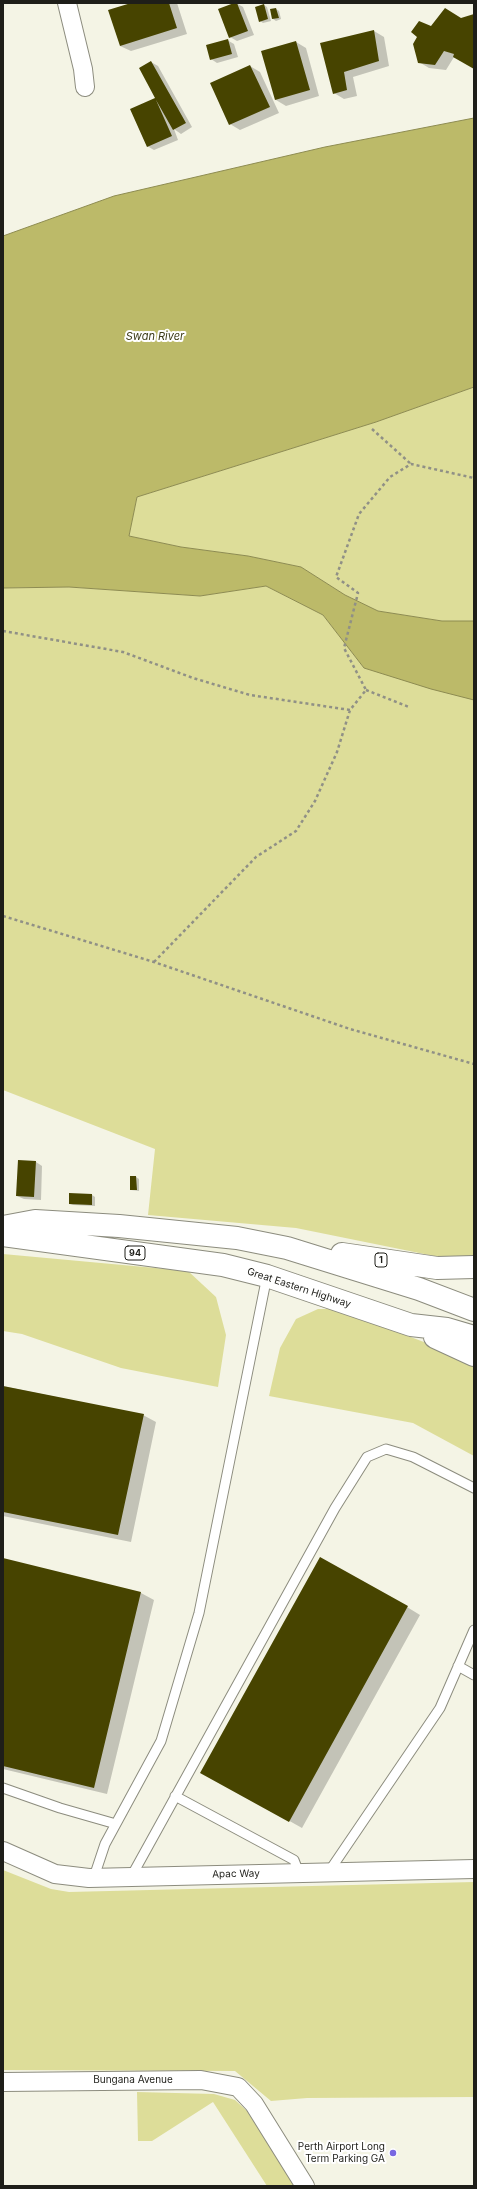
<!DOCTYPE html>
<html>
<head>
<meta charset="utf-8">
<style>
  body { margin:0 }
  #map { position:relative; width:477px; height:2189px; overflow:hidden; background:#f4f4e5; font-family:Inter,sans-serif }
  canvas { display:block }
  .frame { position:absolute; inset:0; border:4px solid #1e1e19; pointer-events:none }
</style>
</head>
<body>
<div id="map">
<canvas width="477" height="2189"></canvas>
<div class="frame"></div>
</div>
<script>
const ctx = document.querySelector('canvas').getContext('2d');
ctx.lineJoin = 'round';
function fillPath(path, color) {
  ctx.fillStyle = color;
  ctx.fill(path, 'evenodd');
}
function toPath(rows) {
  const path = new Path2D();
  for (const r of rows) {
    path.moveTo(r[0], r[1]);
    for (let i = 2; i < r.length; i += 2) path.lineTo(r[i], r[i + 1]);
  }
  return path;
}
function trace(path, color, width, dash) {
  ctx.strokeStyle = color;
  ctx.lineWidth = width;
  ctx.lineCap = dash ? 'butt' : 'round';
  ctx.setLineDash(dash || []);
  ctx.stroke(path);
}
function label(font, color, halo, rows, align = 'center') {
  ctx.font = font + ' Inter,sans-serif';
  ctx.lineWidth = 4;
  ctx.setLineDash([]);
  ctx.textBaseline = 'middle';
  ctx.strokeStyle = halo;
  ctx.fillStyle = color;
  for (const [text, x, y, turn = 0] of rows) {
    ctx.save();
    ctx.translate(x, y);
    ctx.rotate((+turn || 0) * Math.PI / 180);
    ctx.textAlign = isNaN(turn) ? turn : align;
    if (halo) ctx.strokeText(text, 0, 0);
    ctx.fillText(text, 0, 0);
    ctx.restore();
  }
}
const green = toPath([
  [474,387,474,621,442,621,378,611,345,595,301,567,248,556,181,547,129,536,137,497,376,422],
  [266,586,323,615,364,668,474,699,474,1257,444,1258,296,1228,148,1215,155,1149,3,1090,3,588,69,587,200,596],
  [3,1254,188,1271,216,1297,226,1335,218,1387,121,1368,22,1334,3,1331],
  [318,1309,337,1309,458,1355,474,1363,474,1456,413,1423,269,1396,280,1348,296,1319],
  [3,1870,51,1889,69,1892,474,1882,474,2097,307,2098,271,2101,235,2071,3,2070],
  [137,2092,214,2094,235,2100,247,2111,295,2186,267,2186,213,2102,152,2141,138,2141]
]);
const water = toPath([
  [474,118,474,387,376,422,137,497,129,536,181,547,248,556,301,567,345,595,378,611,442,621,474,621,474,700,431,689,364,668,323,615,266,586,200,596,69,587,3,588,3,236,114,196,325,147,474,118]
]);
const shadow = toPath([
  [134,3,177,3,187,34,131,51,120,46],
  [236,3,243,7,254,35,237,41,230,37],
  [264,5,267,7,271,21,263,23,260,21],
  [276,9,279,11,281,19,276,21,273,19,271,10],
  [474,15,474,68,454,57,446,70,429,68,419,62,431,28],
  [374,31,384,37,389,66,353,77,357,96,344,99,334,93,321,44],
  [227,40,234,44,238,57,217,63,211,59],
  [296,42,306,48,319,96,286,106,276,100,262,52],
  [151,62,158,66,192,127,181,134,174,129,178,140,154,150,147,146,131,110,157,98],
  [250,66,260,72,279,113,240,130,230,124,211,83],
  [36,1162,42,1166,41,1200,24,1199,17,1196],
  [136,1177,139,1179,139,1191,131,1190],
  [70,1194,92,1195,95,1197,95,1206,73,1205,70,1204],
  [3,1386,143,1415,156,1422,131,1542,3,1516],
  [3,1559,141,1593,154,1600,107,1794,3,1769],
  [407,1607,420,1615,302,1828,202,1772]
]);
const building = toPath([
  [131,3,169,3,177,28,120,46,108,10],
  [234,3,237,3,248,31,229,38,218,9],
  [264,4,268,19,259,22,255,7],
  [276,8,279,18,272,19,270,9],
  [445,8,461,18,474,14,474,69,453,57,454,54,444,51,435,65,418,63,413,44,417,37,411,32,419,21,431,26],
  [374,30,379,61,344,72,347,90,333,94,320,43],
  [228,39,232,54,210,60,206,45],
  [296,41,310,90,275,100,261,51],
  [151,61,186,123,173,130,156,100,172,136,147,147,130,109,155,98,139,68],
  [250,65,270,107,229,125,210,83],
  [18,1160,36,1161,34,1197,16,1196],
  [130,1176,136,1176,137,1190,130,1190],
  [69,1193,92,1194,92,1205,69,1204],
  [3,1386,144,1414,118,1535,3,1512],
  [320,1557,408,1606,289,1822,200,1773],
  [3,1558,141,1592,94,1788,3,1766]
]);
const path = toPath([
  [372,429,411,464],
  [3,631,123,652,193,678,250,695,350,710],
  [366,690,409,707],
  [3,916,154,962,350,1029,474,1064],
  [154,962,256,857,296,831,315,801,337,752,350,710,366,690,344,648,358,593,336,577,359,514,390,477,411,464,474,478]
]);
const lane = toPath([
  [458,1666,474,1675],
  [3,1788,60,1808,116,1824],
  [175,1796,294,1860,299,1873],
  [328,1873,440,1708,474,1630],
  [94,1877,105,1844,161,1741,199,1613,267,1276],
  [131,1877,335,1508,367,1457,386,1449,413,1457,474,1488]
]);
const street = toPath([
  [67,3,83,69,85,87],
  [3,1851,55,1874,89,1878,474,1869],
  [3,2082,201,2080,238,2087,254,2104,305,2186]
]);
const highway = toPath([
  [3,1227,35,1221,119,1226,237,1238,287,1248,419,1289,474,1310],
  [3,1235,223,1265,267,1276,411,1325,447,1329,474,1337],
  [342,1254,437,1268,474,1267],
  [435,1337,474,1355]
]);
const markers = [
  [393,2153,4,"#7867e2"]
];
const shields = [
  [135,1253,20],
  [381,1260,12]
];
const shieldNames = [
  ["94",135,1253],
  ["1",381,1260]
];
const streetNames = [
  ["Great Eastern Highway",299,1288,18],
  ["Apac Way",236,1874,-1],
  ["Bungana Avenue",133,2080]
];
const poiNames = [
  ["Perth Airport Long",385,2147],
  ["Term Parking GA",385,2159]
];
const waterNames = [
  ["Swan River",155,337]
];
fillPath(green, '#dd9');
fillPath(water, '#bcba69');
trace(water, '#8d8b51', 1);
fillPath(shadow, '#0003');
fillPath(building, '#474400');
trace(lane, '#8c8c7e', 11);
trace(street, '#8c8c7e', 20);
trace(highway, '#8c8c7e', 24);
trace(path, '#909086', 2.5, [3, 3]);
trace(lane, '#fff', 9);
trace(street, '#fff', 18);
trace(highway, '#fff', 22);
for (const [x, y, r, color] of markers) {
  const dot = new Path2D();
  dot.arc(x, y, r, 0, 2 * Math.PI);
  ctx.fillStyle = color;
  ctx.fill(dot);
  trace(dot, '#fff', 1.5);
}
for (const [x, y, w] of shields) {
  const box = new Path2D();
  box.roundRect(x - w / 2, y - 7, w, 14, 3);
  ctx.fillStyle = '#fff';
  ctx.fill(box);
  trace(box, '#1e1e19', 1);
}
label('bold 9px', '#1e1e19', null, shieldNames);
label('10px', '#1e1e19', '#fff', streetNames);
label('10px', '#1e1e19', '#fff', poiNames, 'right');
label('italic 11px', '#3e3d1a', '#fff', waterNames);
</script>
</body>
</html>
